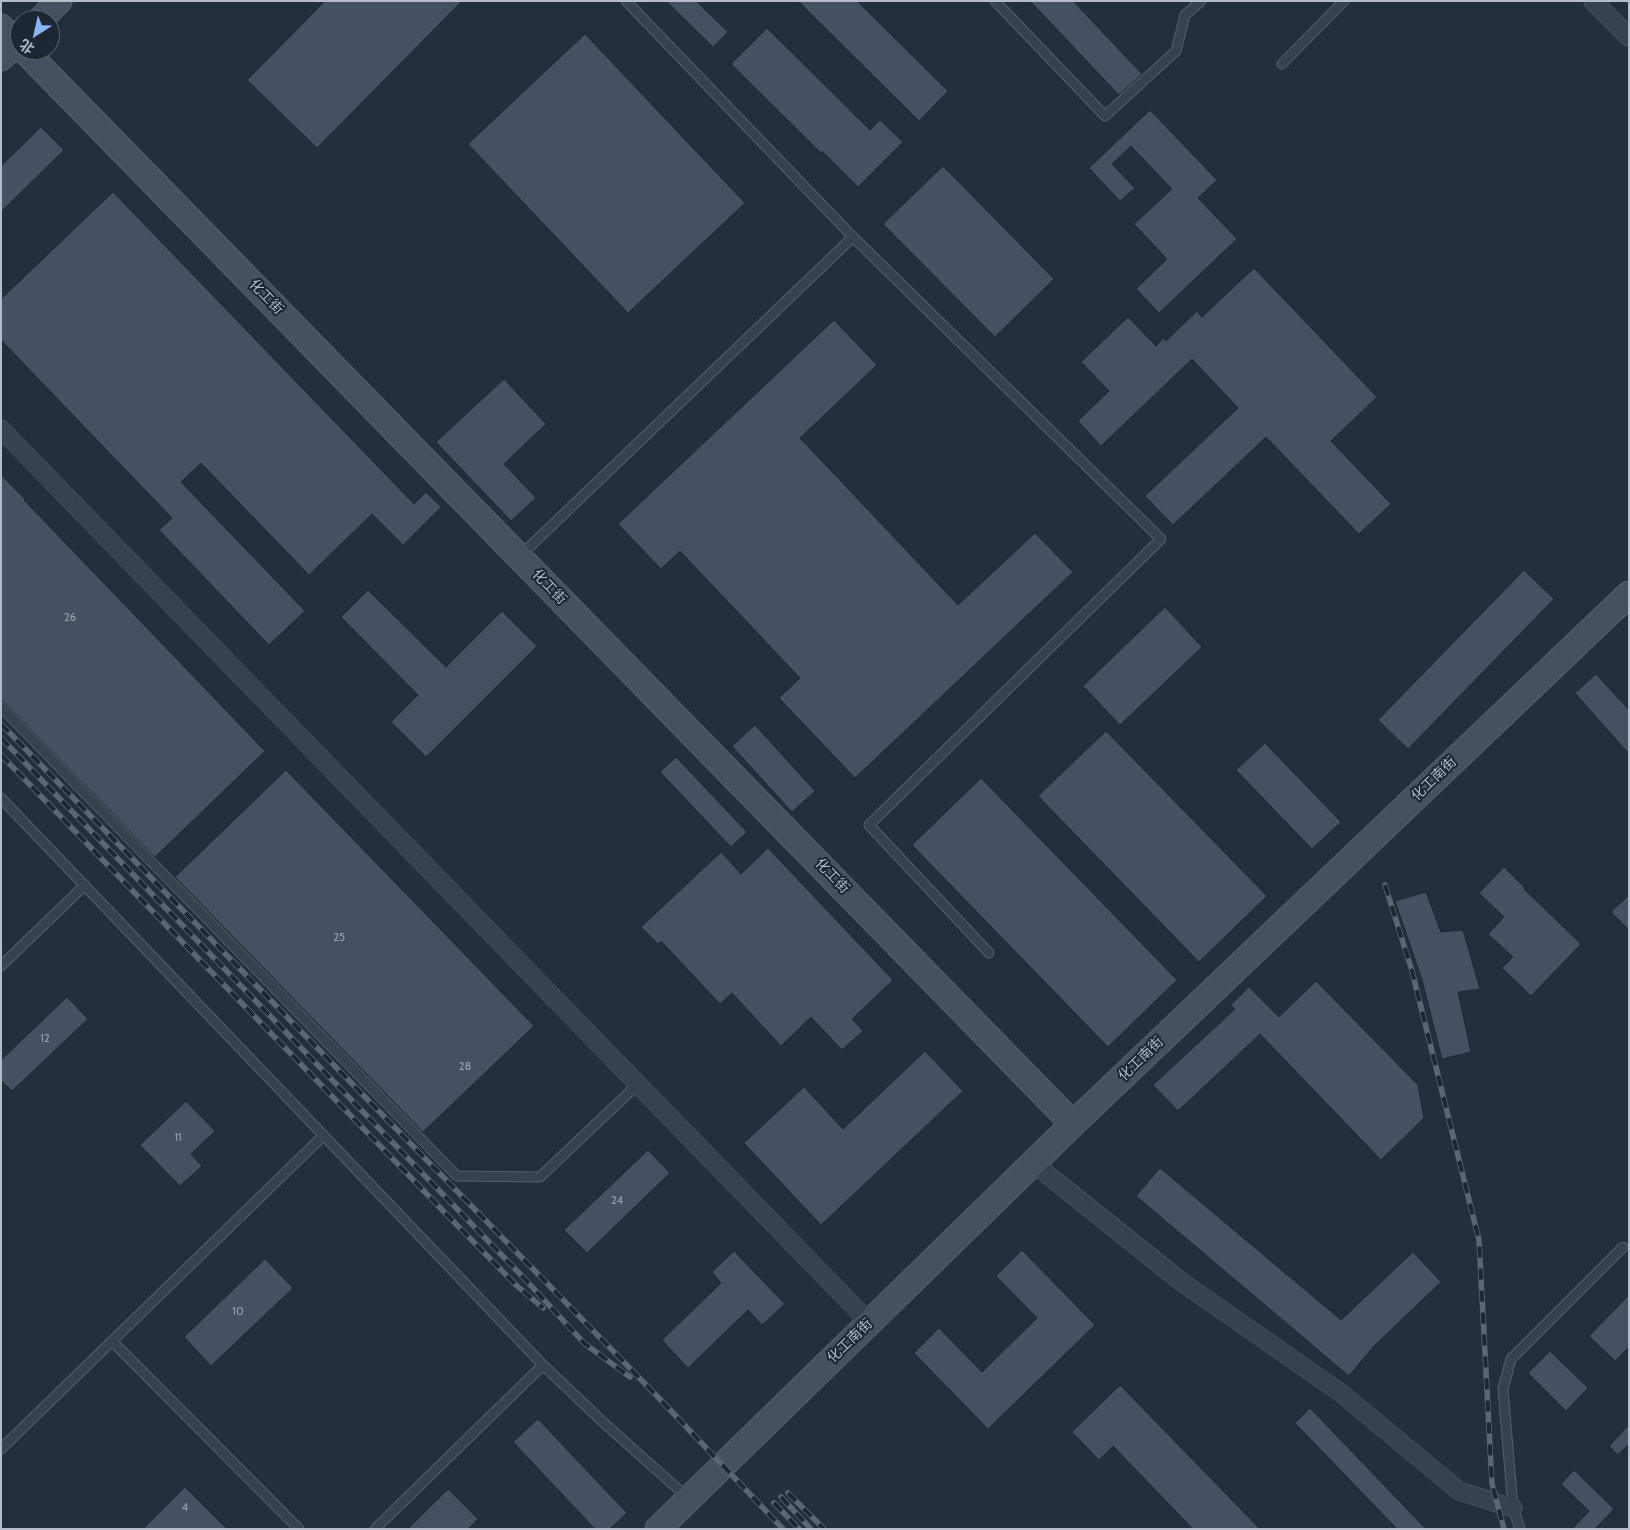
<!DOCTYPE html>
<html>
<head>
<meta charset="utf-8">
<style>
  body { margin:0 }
  #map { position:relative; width:1630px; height:1530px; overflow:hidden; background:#242f3e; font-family:Cabin,"Noto Sans SC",sans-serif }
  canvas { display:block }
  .frame { position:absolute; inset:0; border:2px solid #b4bcc9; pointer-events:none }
  .north { position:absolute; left:10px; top:10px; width:50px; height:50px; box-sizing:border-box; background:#1d2633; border:1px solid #59626f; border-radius:50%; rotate:215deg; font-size:14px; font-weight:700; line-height:20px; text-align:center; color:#b4bcc9 }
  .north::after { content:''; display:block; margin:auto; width:18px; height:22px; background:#8ab4f8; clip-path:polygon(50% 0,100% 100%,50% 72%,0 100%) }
</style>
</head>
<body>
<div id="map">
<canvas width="1630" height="1530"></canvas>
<div class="frame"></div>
<div class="north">北</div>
</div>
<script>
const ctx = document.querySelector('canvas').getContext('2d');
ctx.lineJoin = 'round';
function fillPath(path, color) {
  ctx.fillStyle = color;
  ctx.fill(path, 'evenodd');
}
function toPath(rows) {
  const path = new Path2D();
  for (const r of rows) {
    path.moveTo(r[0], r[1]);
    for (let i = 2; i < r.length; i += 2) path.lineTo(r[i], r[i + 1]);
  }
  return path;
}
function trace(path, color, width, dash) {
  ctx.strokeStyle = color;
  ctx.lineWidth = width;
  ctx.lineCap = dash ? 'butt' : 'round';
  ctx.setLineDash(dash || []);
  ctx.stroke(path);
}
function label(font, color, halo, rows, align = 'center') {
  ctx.font = font + ' Cabin,"Noto Sans SC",sans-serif';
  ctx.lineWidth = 4;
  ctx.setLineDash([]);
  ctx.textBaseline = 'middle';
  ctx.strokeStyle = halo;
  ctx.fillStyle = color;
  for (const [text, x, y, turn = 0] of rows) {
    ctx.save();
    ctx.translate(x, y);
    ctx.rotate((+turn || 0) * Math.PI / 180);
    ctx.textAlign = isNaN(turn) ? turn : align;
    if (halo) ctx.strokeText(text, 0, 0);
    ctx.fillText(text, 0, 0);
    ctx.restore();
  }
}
const building = toPath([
  [325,1,462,1,317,148,247,80,325,1],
  [666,1,696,1,728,32,713,47,666,1],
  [798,1,857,1,948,91,919,121,798,1],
  [1030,1,1073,1,1142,74,1119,95,1030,1],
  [767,28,870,130,880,120,903,142,858,187,822,151,821,153,731,64,767,28],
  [585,34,745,203,628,313,468,144,585,34],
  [1150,110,1217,180,1198,198,1237,239,1159,313,1136,289,1167,259,1134,224,1172,189,1131,146,1112,164,1135,188,1120,201,1089,168,1150,110],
  [41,127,64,150,1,212,1,166,41,127],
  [943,166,1054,279,995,337,883,224,943,166],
  [113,192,414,504,426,492,441,507,403,545,372,514,309,575,201,463,181,482,305,611,269,645,159,530,172,518,1,340,1,299,113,192],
  [1254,268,1377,397,1331,441,1391,504,1359,534,1266,437,1173,525,1145,496,1238,408,1192,359,1101,446,1078,421,1109,391,1081,362,1128,317,1156,346,1164,338,1166,341,1197,311,1202,317,1254,268],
  [834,320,877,365,800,438,958,605,1035,533,1073,572,855,778,779,698,800,678,680,551,661,569,618,524,834,320],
  [504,379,546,424,504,464,536,498,511,521,436,442,504,379],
  [1,475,25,499,24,500,265,751,155,857,5,703,1,701,1,475],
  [1524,570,1554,599,1408,749,1378,720,1524,570],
  [368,590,446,667,502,611,537,646,426,757,391,722,418,695,341,617,368,590],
  [1165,607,1202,647,1120,725,1083,686,1165,607],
  [1596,674,1629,710,1629,754,1575,693,1596,674],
  [755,725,815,791,792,812,732,746,755,725],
  [1106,731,1267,896,1199,962,1038,796,1106,731],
  [1265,743,1341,822,1312,849,1236,770,1265,743],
  [676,757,747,832,731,847,660,772,676,757],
  [286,770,534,1026,423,1132,175,877,286,770],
  [981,778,1177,980,1108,1047,912,845,981,778],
  [768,848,893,980,852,1019,863,1031,842,1050,811,1017,781,1046,732,993,720,1004,661,941,658,944,641,927,721,852,741,874,768,848],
  [1504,867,1525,888,1524,889,1581,944,1531,996,1502,968,1513,957,1488,934,1504,917,1479,893,1504,867],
  [1426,892,1441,932,1463,930,1480,989,1458,992,1471,1052,1442,1059,1422,980,1395,901,1426,892],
  [1629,895,1629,930,1611,912,1629,895],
  [1316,981,1418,1085,1424,1118,1381,1160,1260,1034,1178,1111,1153,1085,1235,1009,1231,1005,1249,987,1279,1017,1316,981],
  [67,997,88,1019,12,1091,1,1080,1,1060,67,997],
  [925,1051,963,1091,821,1225,744,1143,804,1087,843,1129,925,1051],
  [186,1101,215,1131,191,1154,202,1166,180,1186,140,1145,186,1101],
  [648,1150,670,1173,587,1253,564,1230,648,1150],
  [1160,1168,1341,1320,1413,1252,1441,1282,1373,1347,1349,1376,1136,1196,1160,1168],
  [1022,1250,1095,1325,988,1429,914,1353,939,1328,982,1372,1037,1318,996,1276,1022,1250],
  [734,1251,785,1304,762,1325,748,1310,688,1368,662,1340,721,1283,712,1272,734,1251],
  [265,1259,293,1288,211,1366,184,1337,265,1259],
  [1629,1295,1629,1347,1615,1361,1589,1336,1629,1295],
  [1550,1351,1588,1388,1566,1411,1528,1373,1550,1351],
  [1120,1385,1260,1529,1193,1529,1113,1446,1099,1460,1072,1432,1120,1385],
  [1310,1408,1426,1529,1397,1529,1295,1423,1310,1408],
  [538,1419,627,1513,610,1529,595,1529,513,1442,538,1419],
  [1629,1425,1629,1444,1618,1455,1609,1446,1629,1425],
  [1574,1470,1614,1509,1595,1529,1572,1529,1589,1511,1561,1484,1574,1470],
  [185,1487,227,1529,143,1529,185,1487],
  [448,1489,478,1519,468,1529,408,1529,448,1489]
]);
const lane = toPath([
  [626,1,853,237,1161,539,869,825,989,953],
  [995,1,1105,116,1176,51,1185,15,1201,1],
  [1282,64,1344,1],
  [521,555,853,237],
  [1,707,457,1176,540,1177,638,1084],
  [1,798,543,1365,605,1424,687,1497],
  [1,966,85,885],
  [112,1341,299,1529],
  [1,1449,323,1136],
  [375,1529,543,1365],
  [1520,1529,1513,1508,1503,1389,1511,1359,1623,1247]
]);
const street = toPath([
  [1593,1,1629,37],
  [1,429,869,1322],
  [1033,1163,1183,1283,1341,1393,1459,1491,1513,1508]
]);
const secondary = toPath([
  [40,20,59,1],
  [1,27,20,46],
  [24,50,1073,1124],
  [1,58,20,40],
  [658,1529,1073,1124,1629,594]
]);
const rail = toPath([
  [1,724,655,1394,783,1529],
  [1,738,521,1275,585,1344,630,1377],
  [1,755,454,1222,516,1285,543,1308],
  [1385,885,1412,971,1479,1240,1492,1484,1504,1529],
  [788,1493,824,1529],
  [781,1497,811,1529],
  [774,1503,799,1529]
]);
const numberNames = [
  ["26",70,618],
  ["25",339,938],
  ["12",45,1039],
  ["28",465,1067],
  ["11",178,1138],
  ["24",617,1201],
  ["10",238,1312],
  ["4",185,1508]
];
const streetNames = [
  ["化工街",266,297,46],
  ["化工街",549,587,46],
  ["化工南街",1434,779,-44],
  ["化工街",832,876,46],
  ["化工南街",1141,1059,-44],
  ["化工南街",850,1341,-44]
];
fillPath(building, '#455162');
trace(building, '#1f2835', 1);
trace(lane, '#565f6c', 11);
trace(street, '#565f6c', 19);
trace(secondary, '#565f6c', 27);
trace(lane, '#38414e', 9);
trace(street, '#38414e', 18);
trace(secondary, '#465061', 25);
trace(rail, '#5a6575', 5.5);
trace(rail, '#1d2633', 4, [11]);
label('11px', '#98a1af', null, numberNames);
label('14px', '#b4bcc9', '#1d2633', streetNames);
</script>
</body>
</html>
